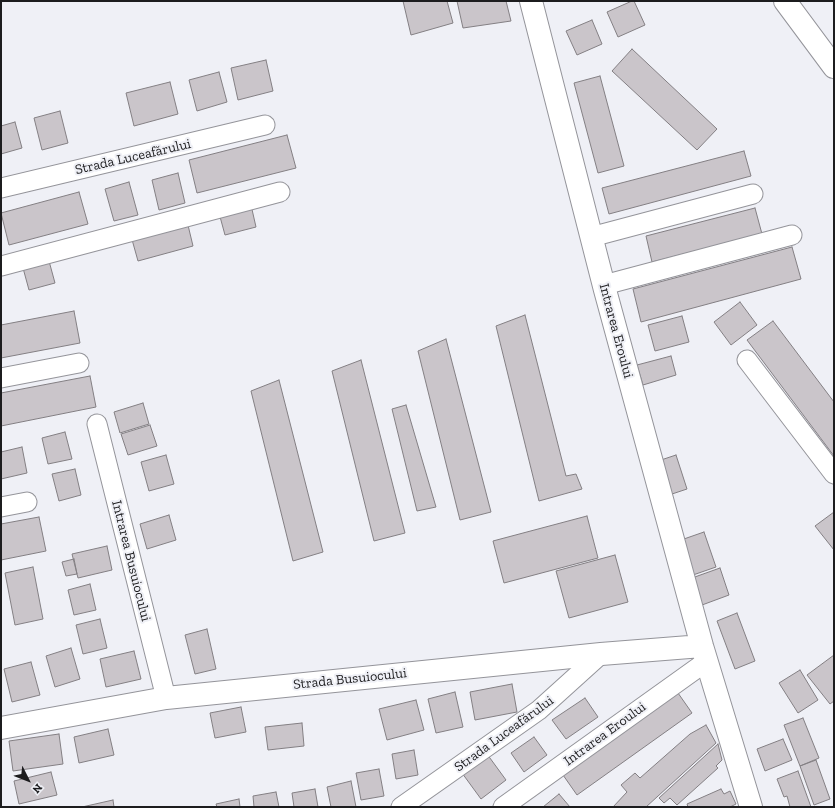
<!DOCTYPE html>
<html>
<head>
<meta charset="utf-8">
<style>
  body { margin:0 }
  #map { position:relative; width:835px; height:808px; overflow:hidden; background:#eff0f6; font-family:"Zilla Slab",serif }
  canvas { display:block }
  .frame { position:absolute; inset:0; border:2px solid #1c1c1e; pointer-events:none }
  .north { position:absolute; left:8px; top:760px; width:40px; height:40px; -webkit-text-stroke:3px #eff0f6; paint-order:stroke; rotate:132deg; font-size:11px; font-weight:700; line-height:16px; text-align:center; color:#1c1c1e }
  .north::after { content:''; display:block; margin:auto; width:14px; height:18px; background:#1c1c1e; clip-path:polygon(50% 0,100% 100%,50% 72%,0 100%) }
</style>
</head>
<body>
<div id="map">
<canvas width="835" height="808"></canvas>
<div class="frame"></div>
<div class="north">N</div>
</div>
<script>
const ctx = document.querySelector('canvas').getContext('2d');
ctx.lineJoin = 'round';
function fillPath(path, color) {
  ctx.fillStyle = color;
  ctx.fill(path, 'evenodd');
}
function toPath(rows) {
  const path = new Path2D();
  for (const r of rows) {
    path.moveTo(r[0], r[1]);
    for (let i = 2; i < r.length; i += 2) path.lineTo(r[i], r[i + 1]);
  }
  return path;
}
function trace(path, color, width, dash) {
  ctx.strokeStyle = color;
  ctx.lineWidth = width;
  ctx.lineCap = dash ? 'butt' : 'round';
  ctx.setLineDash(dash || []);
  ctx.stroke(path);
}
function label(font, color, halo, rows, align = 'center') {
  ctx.font = font + ' "Zilla Slab",serif';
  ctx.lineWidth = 4;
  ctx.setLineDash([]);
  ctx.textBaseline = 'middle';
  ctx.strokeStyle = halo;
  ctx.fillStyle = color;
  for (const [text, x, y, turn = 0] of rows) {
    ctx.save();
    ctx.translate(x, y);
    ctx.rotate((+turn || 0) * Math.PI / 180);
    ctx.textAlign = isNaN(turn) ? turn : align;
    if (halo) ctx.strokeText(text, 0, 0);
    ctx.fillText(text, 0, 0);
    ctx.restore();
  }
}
const building = toPath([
  [403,1,447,1,453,23,411,35,403,1],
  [457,1,506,1,511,21,463,28,457,1],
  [632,1,634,1,645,25,618,37,607,12,632,1],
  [592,20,602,44,577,55,566,31,592,20],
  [632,49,717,129,697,150,612,71,632,49],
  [266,60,273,91,238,100,231,68,266,60],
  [219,72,227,102,197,111,189,80,219,72],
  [600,76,624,166,598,173,574,83,600,76],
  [170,82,178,114,134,126,126,93,170,82],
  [60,111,68,143,42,150,34,118,60,111],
  [15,122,22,148,1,154,1,126,15,122],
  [287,135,296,168,197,193,189,160,287,135],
  [744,151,751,176,609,214,602,188,744,151],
  [178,173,185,203,159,210,152,180,178,173],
  [129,182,138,215,114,221,105,189,129,182],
  [79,192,88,224,9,245,1,213,79,192],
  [251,205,256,227,225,235,219,213,251,205],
  [755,208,762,234,652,262,646,236,755,208],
  [187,221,193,246,138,261,131,236,187,221],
  [792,247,801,279,641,322,633,289,792,247],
  [49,261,55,283,29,290,23,268,49,261],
  [740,302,757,325,731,345,714,322,740,302],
  [74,311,80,343,1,358,1,325,74,311],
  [525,315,566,476,576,474,582,489,539,501,496,326,525,315],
  [682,316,689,342,655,351,648,325,682,316],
  [773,321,834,402,834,456,747,340,773,321],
  [446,339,491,512,460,520,418,351,446,339],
  [671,356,676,375,643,385,637,365,671,356],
  [361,360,405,533,374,541,332,371,361,360],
  [90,376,96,407,1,426,1,393,90,376],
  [279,380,323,552,293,561,251,391,279,380],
  [143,403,149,424,120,433,114,412,143,403],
  [406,405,436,507,417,511,392,409,406,405],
  [150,425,157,446,128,455,121,434,150,425],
  [65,432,72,459,48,464,42,438,65,432],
  [22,447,27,473,1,479,1,452,22,447],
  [166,455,174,484,149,491,141,462,166,455],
  [676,455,687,489,669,495,658,461,676,455],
  [75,469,81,495,59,501,52,474,75,469],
  [834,512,834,550,815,526,834,512],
  [169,515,176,540,147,549,140,524,169,515],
  [587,516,598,558,504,583,493,541,587,516],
  [39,517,46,551,1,560,1,524,39,517],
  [704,532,716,567,693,575,681,540,704,532],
  [107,546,112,570,78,578,72,554,107,546],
  [615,555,628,602,569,618,556,571,615,555],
  [74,559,77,574,66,576,62,562,74,559],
  [33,567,43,619,15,625,5,573,33,567],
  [720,568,729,595,702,605,692,578,720,568],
  [90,584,96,610,74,615,68,590,90,584],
  [737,613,755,661,735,669,717,621,737,613],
  [100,619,107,648,83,654,76,625,100,619],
  [207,629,216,669,195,674,185,635,207,629],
  [71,648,80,679,55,687,46,656,71,648],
  [134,651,141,679,106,687,100,659,134,651],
  [834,655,834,701,830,704,807,675,834,655],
  [31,662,40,695,12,702,4,669,31,662],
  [800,670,818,700,798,713,779,683,800,670],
  [512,684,517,712,475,720,470,692,512,684],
  [455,692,463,727,436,733,428,699,455,692],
  [678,693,692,713,577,795,563,775,678,693],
  [585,698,598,717,566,739,552,720,585,698],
  [416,700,424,730,387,740,379,709,416,700],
  [241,707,246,732,215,738,210,713,241,707],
  [803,718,819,758,800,766,784,725,803,718],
  [302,723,304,746,268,750,265,727,302,723],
  [706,725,716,743,646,807,613,807,627,792,621,785,635,773,640,778,690,734,706,725],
  [108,729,114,755,79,763,74,737,108,729],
  [59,734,63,764,13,771,9,741,59,734],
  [534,737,547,755,524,772,511,753,534,737],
  [783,739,792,760,765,771,757,749,783,739],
  [718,744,722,760,716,766,718,768,677,805,670,798,664,803,659,798,718,744],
  [414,750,418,775,396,779,392,754,414,750],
  [487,754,506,780,481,799,462,773,487,754],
  [816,760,830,799,814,805,800,766,816,760],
  [379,769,384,796,361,800,356,773,379,769],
  [798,771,811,807,790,807,787,796,784,797,777,779,798,771],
  [51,772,57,795,19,804,14,781,51,772],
  [351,781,356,807,331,807,327,787,351,781],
  [315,789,318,807,294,807,292,793,315,789],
  [721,789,724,794,730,791,736,804,730,807,688,807,687,804,721,789],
  [276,792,279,807,254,807,253,796,276,792],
  [559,794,570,807,543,807,559,794],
  [239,799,240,807,217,807,216,804,239,799],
  [113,800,114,807,82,807,113,800]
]);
const minor = toPath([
  [1,188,265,125],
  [591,237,753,194],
  [1,266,280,192],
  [604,285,792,235],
  [747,360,834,474],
  [1,378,79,363],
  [97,424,166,698],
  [1,507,27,502],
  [401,807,539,710,601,654],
  [503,807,707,661]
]);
const tertiary = toPath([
  [531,1,605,290,702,646,751,807],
  [785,1,834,67],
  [1,728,166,698,601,654,702,646]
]);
const streetNames = [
  ["Strada Luceafărului",133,157,-13],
  ["Intrarea Eroului",616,331,75],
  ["Intrarea Busuiocului",131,561,76],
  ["Strada Busuiocului",350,679,-6],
  ["Strada Luceafărului",504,734,-36],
  ["Intrarea Eroului",605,734,-36]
];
fillPath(building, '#cac5ca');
trace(building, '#837f83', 1);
trace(minor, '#94949a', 21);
trace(tertiary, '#94949a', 24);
trace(minor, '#fff', 19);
trace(tertiary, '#fff', 22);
label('14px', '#1c1c1e', '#eff0f6', streetNames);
</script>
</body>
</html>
